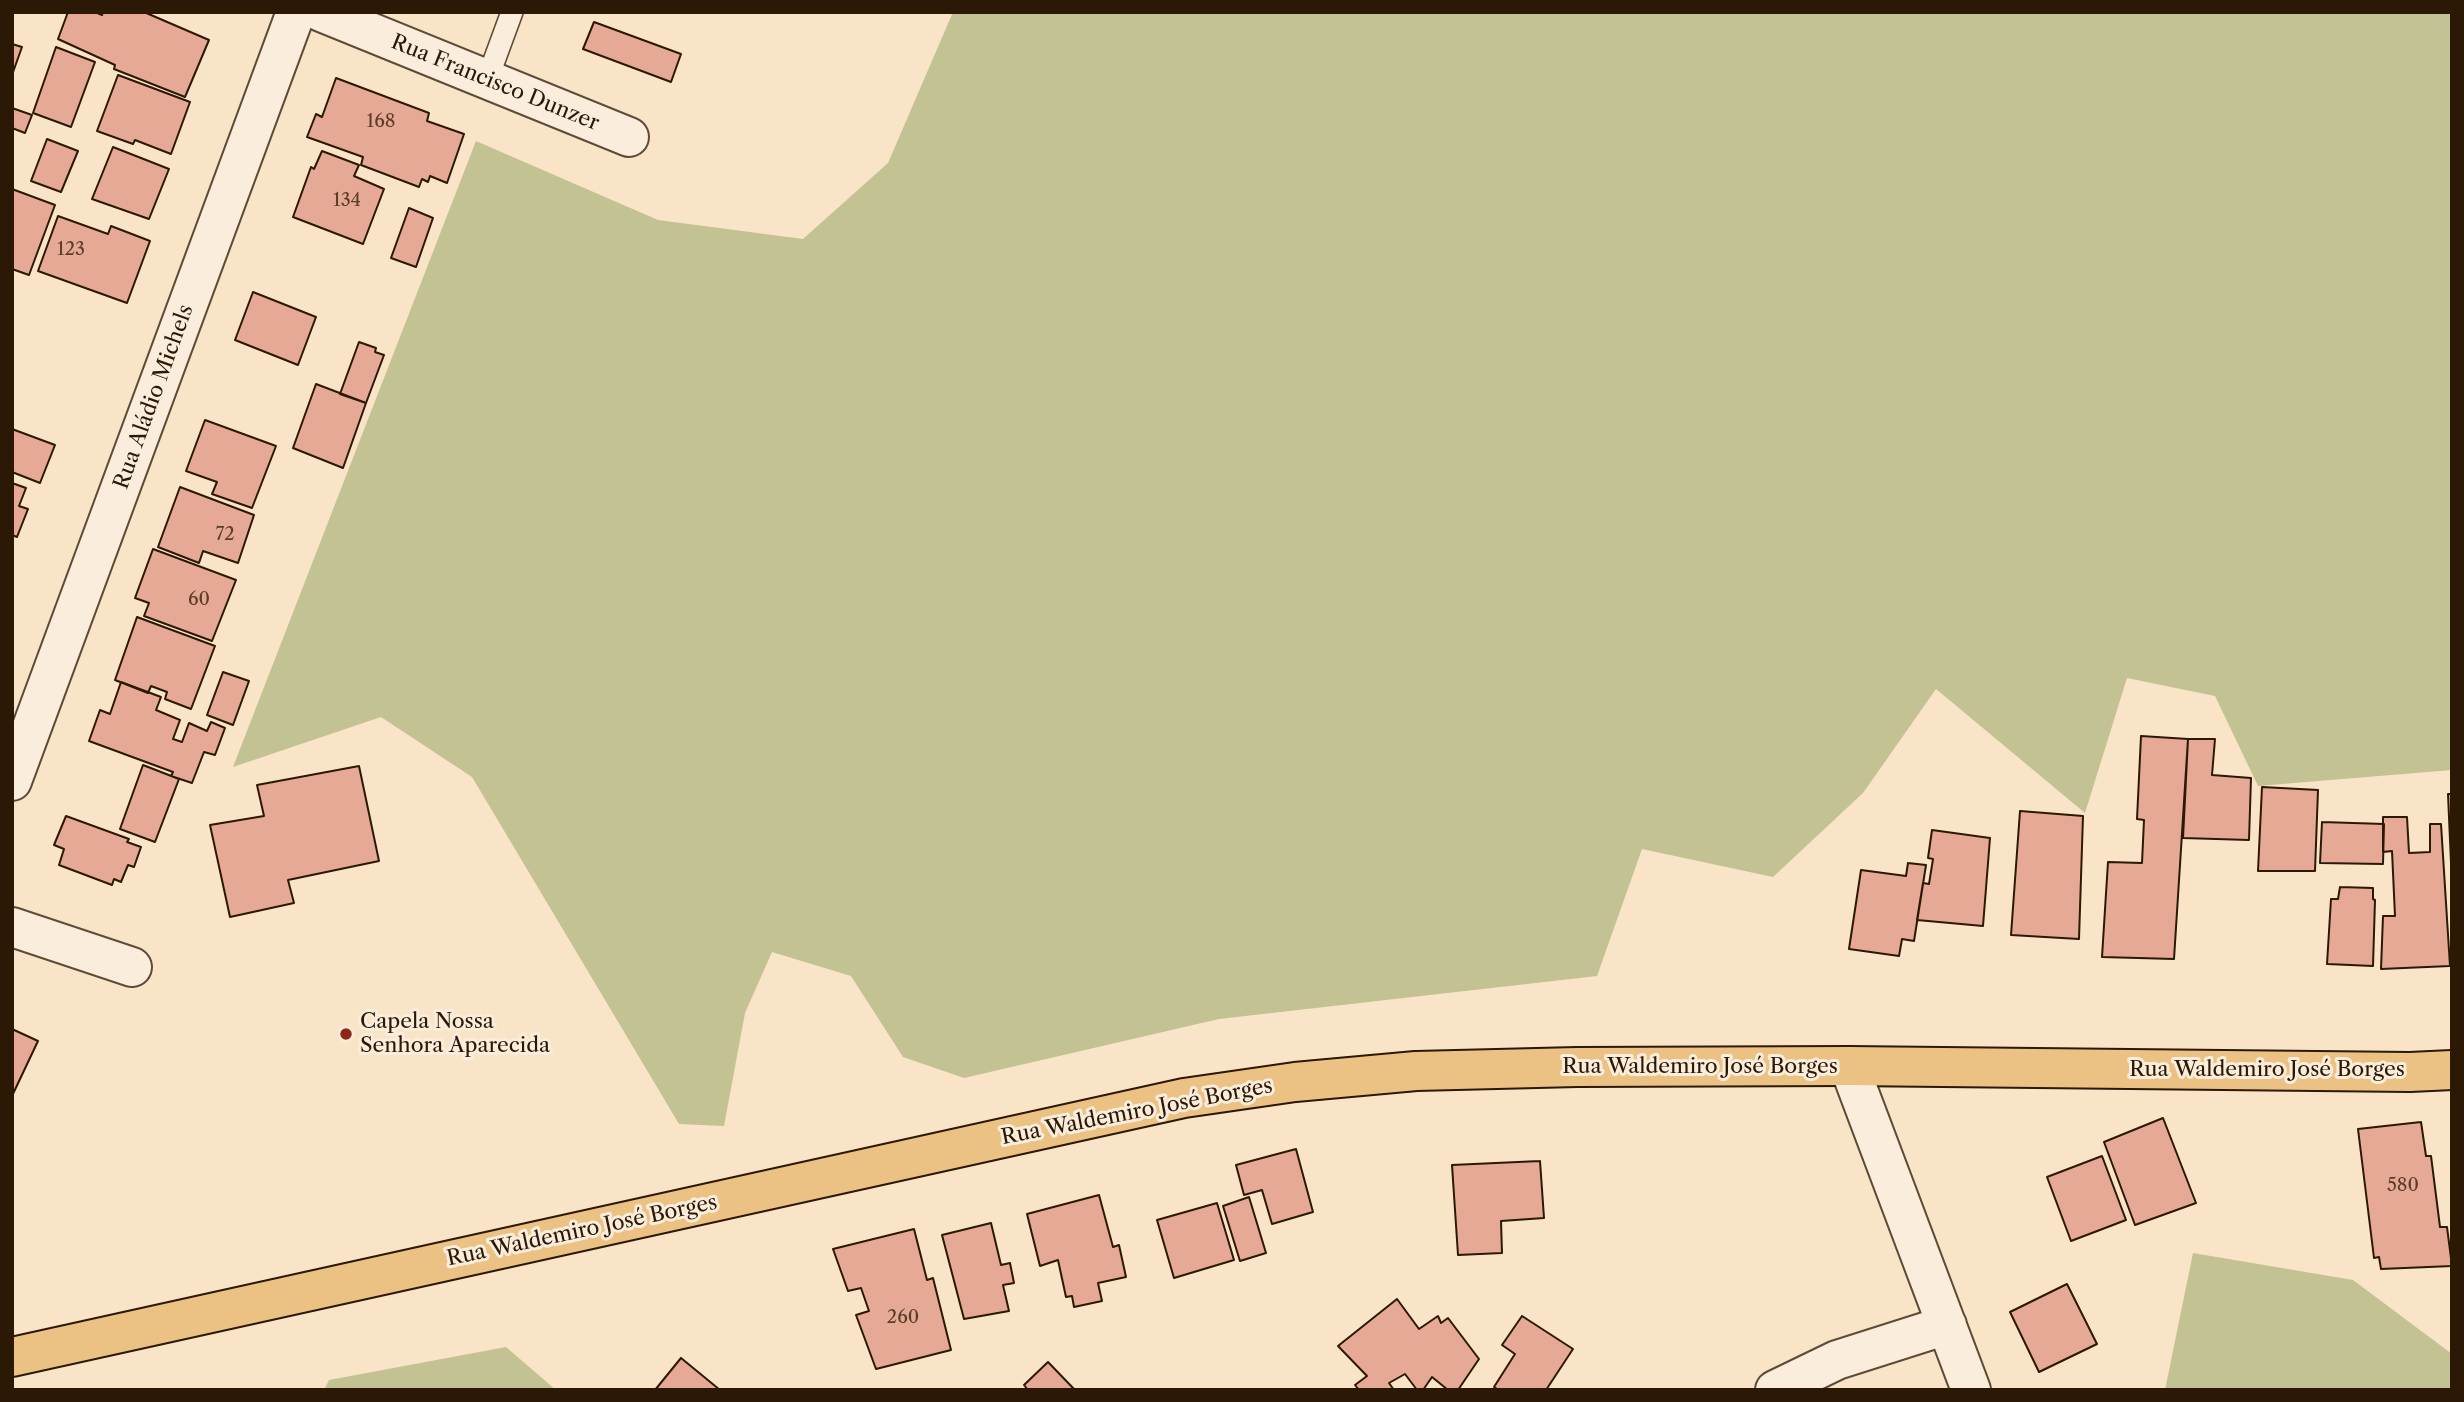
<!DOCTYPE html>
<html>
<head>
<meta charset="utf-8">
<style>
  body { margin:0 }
  #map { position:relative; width:2464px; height:1402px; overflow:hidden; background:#f9e4c7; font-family:"Libre Caslon Text",serif }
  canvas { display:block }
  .frame { position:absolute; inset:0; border:14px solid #2b1805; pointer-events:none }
</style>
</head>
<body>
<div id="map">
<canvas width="2464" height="1402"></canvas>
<div class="frame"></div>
</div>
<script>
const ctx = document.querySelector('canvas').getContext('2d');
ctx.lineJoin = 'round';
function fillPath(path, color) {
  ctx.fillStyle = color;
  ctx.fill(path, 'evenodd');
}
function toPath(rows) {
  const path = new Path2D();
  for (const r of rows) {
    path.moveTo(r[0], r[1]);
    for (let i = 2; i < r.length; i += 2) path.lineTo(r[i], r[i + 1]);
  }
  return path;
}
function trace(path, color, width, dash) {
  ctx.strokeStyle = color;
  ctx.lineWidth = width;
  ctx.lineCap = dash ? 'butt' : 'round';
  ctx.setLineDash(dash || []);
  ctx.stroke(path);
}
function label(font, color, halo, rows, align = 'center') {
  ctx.font = font + ' "Libre Caslon Text",serif';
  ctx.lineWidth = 6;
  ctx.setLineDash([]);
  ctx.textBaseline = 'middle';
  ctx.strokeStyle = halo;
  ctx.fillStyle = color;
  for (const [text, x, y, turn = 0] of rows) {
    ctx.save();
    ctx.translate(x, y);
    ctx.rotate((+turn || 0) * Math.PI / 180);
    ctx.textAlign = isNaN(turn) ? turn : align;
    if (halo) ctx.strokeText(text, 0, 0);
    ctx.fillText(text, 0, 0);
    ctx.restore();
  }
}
const green = toPath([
  [953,12,2452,12,2452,770,2258,786,2215,696,2127,678,2085,813,1936,689,1863,793,1773,877,1642,849,1597,976,1219,1019,964,1078,903,1057,851,976,772,952,745,1013,724,1126,679,1124,472,777,381,717,233,767,476,141,658,220,803,239,888,163],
  [2193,1253,2353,1280,2452,1354,2452,1390,2165,1390],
  [506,1347,556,1390,324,1390,329,1380]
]);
const building = toPath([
  [68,12,95,12,102,15,103,12,144,12,209,40,185,97,114,69,115,65,58,39,68,12],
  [594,22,681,54,671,82,583,49,594,22],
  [12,44,22,47,12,75,12,44],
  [56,47,95,62,71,127,33,113,56,47],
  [118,75,190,102,171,154,135,140,133,144,97,131,118,75],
  [336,78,429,113,427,121,464,134,447,183,430,176,428,182,422,179,419,187,361,165,363,157,307,137,316,114,322,117,336,78],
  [12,108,32,115,25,133,12,128,12,108],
  [47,139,78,151,61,192,31,181,47,139],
  [113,147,169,169,149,219,92,199,113,147],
  [322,151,359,165,354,176,384,189,363,244,293,217,311,167,314,169,322,151],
  [12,189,55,205,29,275,12,269,12,189],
  [409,208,433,218,416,267,391,258,409,208],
  [58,216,108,234,111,226,150,241,127,303,38,271,58,216],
  [253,292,316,317,298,365,235,340,253,292],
  [359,342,376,348,375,352,384,355,366,403,340,394,359,342],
  [316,384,366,403,343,468,293,448,316,384],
  [205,420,276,446,252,508,212,494,217,482,186,471,205,420],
  [12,429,55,445,40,483,12,472,12,429],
  [12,483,26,488,19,506,28,509,17,537,12,535,12,483],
  [180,487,254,515,238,563,203,551,199,563,158,547,180,487],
  [153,549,236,580,212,641,144,616,149,603,135,598,153,549],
  [137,617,215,646,191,709,165,699,167,692,151,686,148,693,115,680,137,617],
  [223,672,249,681,233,725,207,715,223,672],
  [121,682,161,697,156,710,180,720,173,739,182,742,189,723,207,731,211,722,225,728,215,755,204,752,192,783,171,776,173,772,89,741,100,710,110,714,121,682],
  [2141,736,2188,739,2174,959,2102,957,2108,862,2142,863,2144,820,2137,819,2141,736],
  [2188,739,2215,739,2212,775,2251,778,2249,840,2183,838,2188,739],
  [143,765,179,779,155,842,120,829,143,765],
  [359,766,379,861,288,880,294,903,230,917,210,825,264,816,257,785,359,766],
  [2262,787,2318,790,2315,871,2258,871,2262,787],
  [2448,794,2452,794,2451,863,2448,794],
  [2020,811,2083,816,2079,939,2011,935,2020,811],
  [66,816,129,839,127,842,141,847,134,867,128,865,121,882,114,879,112,885,59,865,64,849,54,845,66,816],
  [2383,817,2407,817,2409,853,2430,852,2430,824,2441,824,2450,966,2381,969,2383,916,2395,916,2392,851,2383,852,2383,817],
  [2322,822,2384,824,2383,864,2320,863,2322,822],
  [1932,830,1990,838,1983,926,1917,920,1923,883,1929,884,1933,859,1928,858,1932,830],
  [1908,863,1926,865,1914,941,1902,939,1899,956,1849,949,1861,870,1906,876,1908,863],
  [2340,887,2373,888,2373,899,2375,900,2373,966,2327,964,2331,899,2338,899,2340,887],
  [12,1029,38,1041,12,1096,12,1029],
  [2163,1118,2196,1203,2135,1225,2104,1142,2163,1118],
  [2421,1122,2426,1156,2431,1156,2440,1227,2447,1227,2452,1266,2381,1269,2379,1257,2374,1258,2358,1129,2421,1122],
  [1296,1149,1313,1212,1272,1224,1262,1190,1244,1195,1236,1165,1296,1149],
  [2102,1156,2126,1220,2071,1241,2047,1177,2102,1156],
  [1540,1161,1544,1218,1501,1221,1502,1253,1458,1255,1452,1165,1540,1161],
  [1099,1195,1113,1247,1119,1245,1126,1277,1098,1283,1102,1301,1074,1307,1072,1296,1066,1297,1058,1260,1040,1266,1027,1214,1099,1195],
  [1249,1197,1266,1253,1240,1261,1223,1206,1249,1197],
  [1217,1203,1234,1260,1174,1278,1157,1220,1217,1203],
  [991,1223,1001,1265,1010,1263,1014,1283,1003,1285,1009,1311,964,1319,942,1235,991,1223],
  [914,1229,927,1280,933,1278,951,1350,876,1369,856,1315,869,1311,861,1288,848,1291,833,1249,914,1229],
  [2067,1284,2097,1344,2039,1372,2010,1312,2067,1284],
  [1397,1299,1419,1329,1438,1316,1441,1323,1448,1318,1479,1359,1458,1390,1448,1390,1432,1377,1423,1390,1417,1390,1405,1374,1389,1383,1394,1390,1359,1390,1355,1385,1367,1376,1338,1346,1397,1299],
  [1522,1316,1573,1349,1546,1390,1499,1390,1494,1387,1515,1354,1502,1345,1522,1316],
  [681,1358,720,1390,655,1390,681,1358],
  [1048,1362,1075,1390,1028,1390,1024,1385,1048,1362]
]);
const lane = toPath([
  [487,80,512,12]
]);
const street = toPath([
  [321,12,629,137],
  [12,781,296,12],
  [12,927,132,967],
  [1849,1066,1971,1390],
  [1775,1390,1837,1360,1947,1325]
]);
const primary = toPath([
  [12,1357,1184,1098,1295,1082,1416,1071,1577,1067,1849,1066,2410,1072,2452,1070]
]);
const markers = [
  [346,1034,7,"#8f2418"]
];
const numberNames = [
  ["168",381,122],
  ["134",347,201],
  ["123",71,250],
  ["72",225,535],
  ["60",199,600],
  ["580",2403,1186],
  ["260",903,1318]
];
const streetNames = [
  ["Rua Francisco Dunzer",495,83,22],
  ["Rua Aládio Michels",154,397,-70],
  ["Rua Waldemiro José Borges",1700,1067],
  ["Rua Waldemiro José Borges",2267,1070],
  ["Rua Waldemiro José Borges",1137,1112,-11],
  ["Rua Waldemiro José Borges",582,1231,-12]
];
const poiNames = [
  ["Capela Nossa",360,1022],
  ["Senhora Aparecida",360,1046]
];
fillPath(green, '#c3c292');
fillPath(building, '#e6a995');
trace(building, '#2b1805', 2);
trace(lane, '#5e4b36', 24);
trace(street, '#5e4b36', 42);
trace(primary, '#2b1805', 42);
trace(lane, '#fbeddb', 21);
trace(street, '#fbeddb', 38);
trace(primary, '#ecc284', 38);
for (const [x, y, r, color] of markers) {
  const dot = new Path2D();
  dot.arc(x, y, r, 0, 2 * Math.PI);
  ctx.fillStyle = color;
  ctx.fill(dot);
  trace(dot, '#fbeddb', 2.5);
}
label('18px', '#5a3c29', null, numberNames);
label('21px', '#2b1805', '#fbeddb', streetNames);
label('21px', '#2b1805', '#fbeddb', poiNames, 'left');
</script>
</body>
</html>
